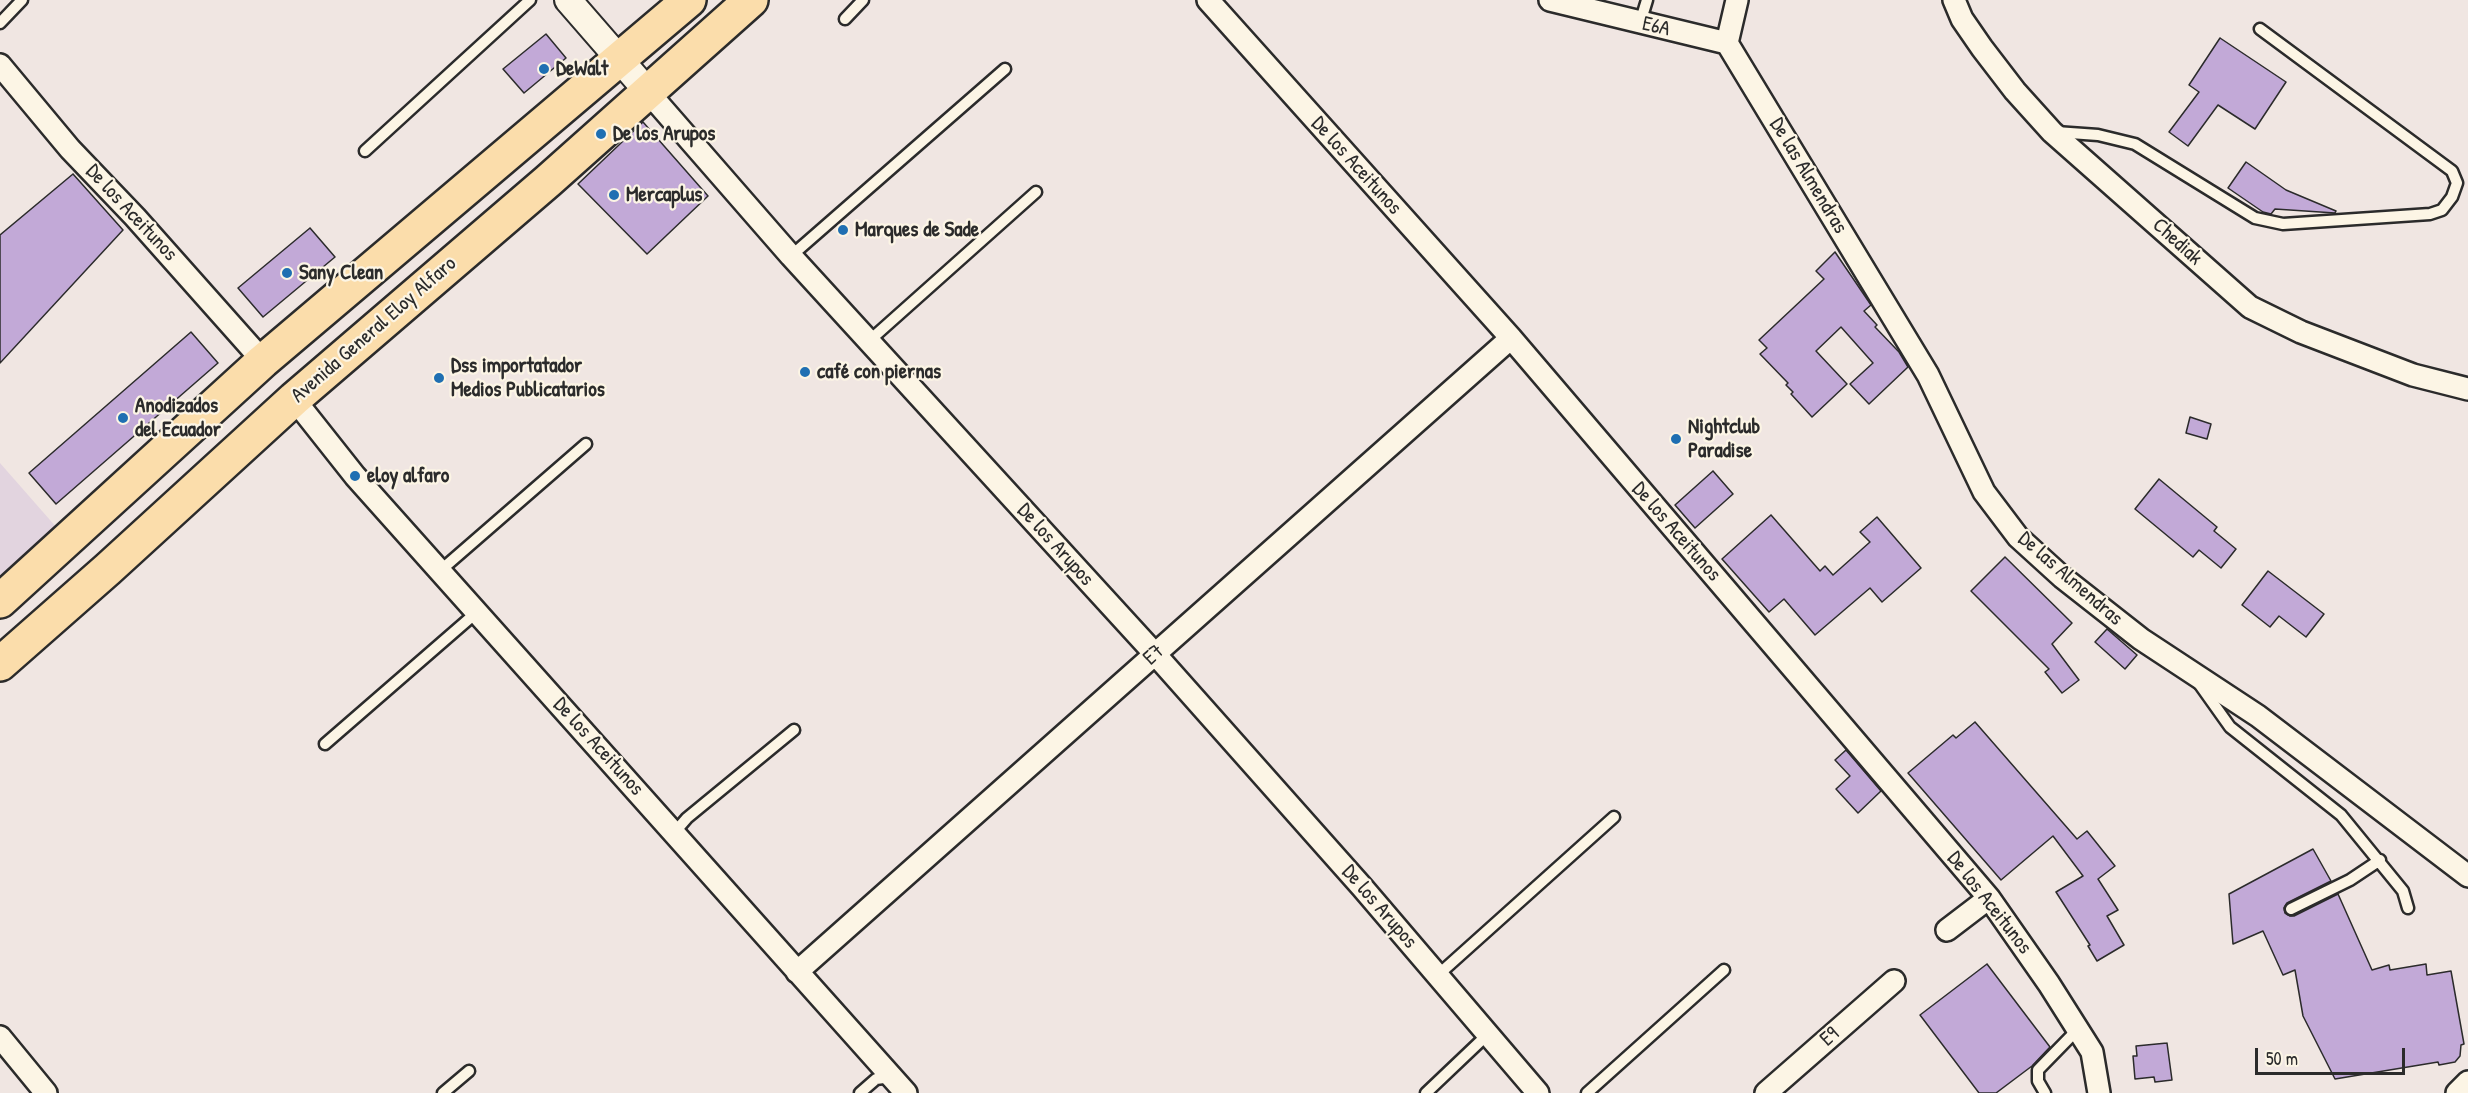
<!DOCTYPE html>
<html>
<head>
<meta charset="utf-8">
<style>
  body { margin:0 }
  #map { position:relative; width:2468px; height:1093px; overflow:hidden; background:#f0e6e2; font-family:"Patrick Hand",sans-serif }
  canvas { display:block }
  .scale { position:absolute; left:2255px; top:1048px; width:150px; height:27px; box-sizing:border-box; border:3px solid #2b2b2b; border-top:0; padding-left:8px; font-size:18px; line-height:21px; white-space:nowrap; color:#2b2b2b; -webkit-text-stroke:4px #fcf5e5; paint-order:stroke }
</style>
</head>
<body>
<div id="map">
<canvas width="2468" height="1093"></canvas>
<div class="scale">50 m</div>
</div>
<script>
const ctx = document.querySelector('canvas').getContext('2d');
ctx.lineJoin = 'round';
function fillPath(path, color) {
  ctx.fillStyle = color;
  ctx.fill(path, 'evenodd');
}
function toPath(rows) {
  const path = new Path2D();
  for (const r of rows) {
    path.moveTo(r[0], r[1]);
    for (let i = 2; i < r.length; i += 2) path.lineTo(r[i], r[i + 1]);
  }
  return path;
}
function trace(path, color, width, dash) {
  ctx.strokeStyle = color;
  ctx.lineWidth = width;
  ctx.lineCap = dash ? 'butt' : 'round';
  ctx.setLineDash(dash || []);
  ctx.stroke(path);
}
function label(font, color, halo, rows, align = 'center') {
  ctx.font = font + ' "Patrick Hand",sans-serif';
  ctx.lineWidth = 4.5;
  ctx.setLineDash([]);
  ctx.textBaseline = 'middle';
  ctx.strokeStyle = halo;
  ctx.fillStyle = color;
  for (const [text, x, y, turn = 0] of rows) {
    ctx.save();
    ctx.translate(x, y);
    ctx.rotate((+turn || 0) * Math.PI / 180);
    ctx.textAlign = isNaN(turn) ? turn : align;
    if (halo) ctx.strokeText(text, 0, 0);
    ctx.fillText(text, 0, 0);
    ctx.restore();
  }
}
const built = toPath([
  [0,463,57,528,0,581]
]);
const building = toPath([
  [546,34,566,58,524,93,503,69,546,34],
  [2220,38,2286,82,2255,129,2218,105,2188,146,2169,132,2199,92,2189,85,2220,38],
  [643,122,708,196,647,254,578,184,643,122],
  [2246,162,2286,190,2336,211,2335,213,2275,209,2271,214,2263,212,2228,188,2246,162],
  [73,174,123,230,0,363,0,235,73,174],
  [310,228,335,257,263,317,238,288,310,228],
  [1835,252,1871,305,1864,311,1877,325,1875,327,1899,352,1908,367,1869,404,1850,384,1873,363,1841,327,1816,351,1847,384,1812,417,1791,394,1793,392,1786,385,1788,383,1760,354,1767,348,1759,340,1824,279,1816,271,1835,252],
  [191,332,218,363,56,504,29,473,191,332],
  [2190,417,2211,424,2207,439,2186,433,2190,417],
  [1713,471,1733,494,1695,528,1675,505,1713,471],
  [2159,479,2217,527,2214,531,2236,549,2221,568,2199,550,2193,557,2135,509,2159,479],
  [1771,515,1820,571,1825,566,1833,575,1870,542,1860,532,1877,517,1921,568,1882,602,1870,588,1815,635,1784,599,1769,612,1722,559,1771,515],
  [2005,557,2072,623,2052,644,2079,680,2062,693,2045,672,2049,669,1971,591,2005,557],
  [2268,571,2324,614,2306,637,2279,616,2270,627,2242,605,2268,571],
  [2107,629,2137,655,2125,669,2095,642,2107,629],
  [1975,722,2077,839,2087,831,2115,866,2098,879,2118,910,2107,916,2124,945,2097,961,2088,946,2090,945,2056,892,2083,876,2053,836,2001,880,1908,773,1953,735,1956,738,1975,722],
  [1846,750,1881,791,1858,813,1836,789,1850,776,1835,760,1846,750],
  [2313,849,2331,881,2287,903,2284,908,2285,913,2290,916,2294,916,2338,894,2372,970,2389,965,2390,970,2426,964,2427,975,2451,971,2464,1044,2461,1045,2460,1056,2455,1062,2439,1065,2438,1062,2335,1079,2303,1016,2295,970,2283,975,2263,931,2233,944,2229,894,2313,849],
  [1987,964,2050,1047,2032,1066,1996,1093,1979,1093,1920,1015,1987,964],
  [2167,1043,2172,1080,2155,1082,2154,1077,2135,1079,2133,1056,2137,1056,2136,1046,2167,1043]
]);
const service = toPath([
  [845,19,863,0],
  [0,23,22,0],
  [1640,23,1647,0],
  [2056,132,2098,135,2135,144,2255,218,2283,224,2430,214,2442,210,2452,197,2457,183,2452,171,2260,29],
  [365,151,530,0],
  [791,256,1005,69],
  [869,341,1036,192],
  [441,570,586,444],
  [2198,682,2230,727,2341,815,2403,891,2408,908],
  [325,744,477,612],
  [674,833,687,818,794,730],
  [2291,909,2350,880,2380,860],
  [1438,975,1614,817],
  [443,1093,469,1071],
  [860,1093,876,1079,891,1077],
  [1426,1093,1487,1035],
  [1587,1093,1724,970],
  [2045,1093,2038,1081,2038,1070,2078,1029]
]);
const minor = toPath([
  [1208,0,1511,338,1989,898,2049,984,2092,1052,2099,1093],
  [1550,0,1727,43],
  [1954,0,1962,19,1982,48,2015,91,2052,132,2250,307,2301,332,2413,375,2468,389],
  [1727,43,1928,375,1984,492,2018,537,2062,577,2141,639,2258,716,2468,876],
  [1727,43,1737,0],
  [0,65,70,149,135,217,263,361],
  [648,92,791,256,1155,654,1362,887,1538,1093],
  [294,399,355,476,906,1093],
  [1947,930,1989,898],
  [797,972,1511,338],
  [0,1037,46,1093],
  [1766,1093,1894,981],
  [2457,1093,2468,1082]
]);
const tertiary = toPath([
  [568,0,648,92]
]);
const primary = toPath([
  [0,601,263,361,689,0],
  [0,664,108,569,294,399,548,181,751,0]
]);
const markers = [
  [544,69,6,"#1f6fb2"],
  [601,134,6,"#1f6fb2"],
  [614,195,6,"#1f6fb2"],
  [843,230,6,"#1f6fb2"],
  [287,273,6,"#1f6fb2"],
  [805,372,6,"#1f6fb2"],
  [439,378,6,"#1f6fb2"],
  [123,418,6,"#1f6fb2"],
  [1676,439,6,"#1f6fb2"],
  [355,476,6,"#1f6fb2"]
];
const streetNames = [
  ["E6A",1656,27,13],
  ["De los Aceitunos",1356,166,48],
  ["De las Almendras",1808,176,59],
  ["De los Aceitunos",131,213,47],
  ["Chediak",2177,242,42],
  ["Avenida General Eloy Alfaro",374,330,-41],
  ["De los Aceitunos",1676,532,49],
  ["De los Arupos",1055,545,48],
  ["De las Almendras",2070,579,41],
  ["E7",1154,655,-42],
  ["De los Aceitunos",598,747,48],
  ["De los Aceitunos",1989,903,52],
  ["De los Arupos",1379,907,49],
  ["E9",1830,1037,-41]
];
const poiNames = [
  ["DeWalt",556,69],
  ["De los Arupos",613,134],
  ["Mercaplus",626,195],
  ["Marques de Sade",855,230],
  ["Sany Clean",299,273],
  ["Dss importatador",451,366],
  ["Medios Publicatarios",451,390],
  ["café con piernas",817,372],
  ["Anodizados",135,406],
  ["del Ecuador",135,430],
  ["Nightclub",1688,427],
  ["Paradise",1688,451],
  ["eloy alfaro",367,476]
];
fillPath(built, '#e2d4df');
fillPath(building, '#c2a9d7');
trace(building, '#2b2b2b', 1.5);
trace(service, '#2b2b2b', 15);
trace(minor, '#2b2b2b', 26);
trace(tertiary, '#2b2b2b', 30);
trace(primary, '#2b2b2b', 38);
trace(service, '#fcf5e5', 10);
trace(minor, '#fcf5e5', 21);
trace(tertiary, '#fcf5e5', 26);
trace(primary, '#fbddab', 33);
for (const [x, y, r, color] of markers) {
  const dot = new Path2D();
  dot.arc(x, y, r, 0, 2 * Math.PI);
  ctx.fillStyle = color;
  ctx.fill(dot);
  trace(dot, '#fcf5e5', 2);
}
label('21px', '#2b2b2b', '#fcf5e5', streetNames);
label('bold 21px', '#2b2b2b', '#fcf5e5', poiNames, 'left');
</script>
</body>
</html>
